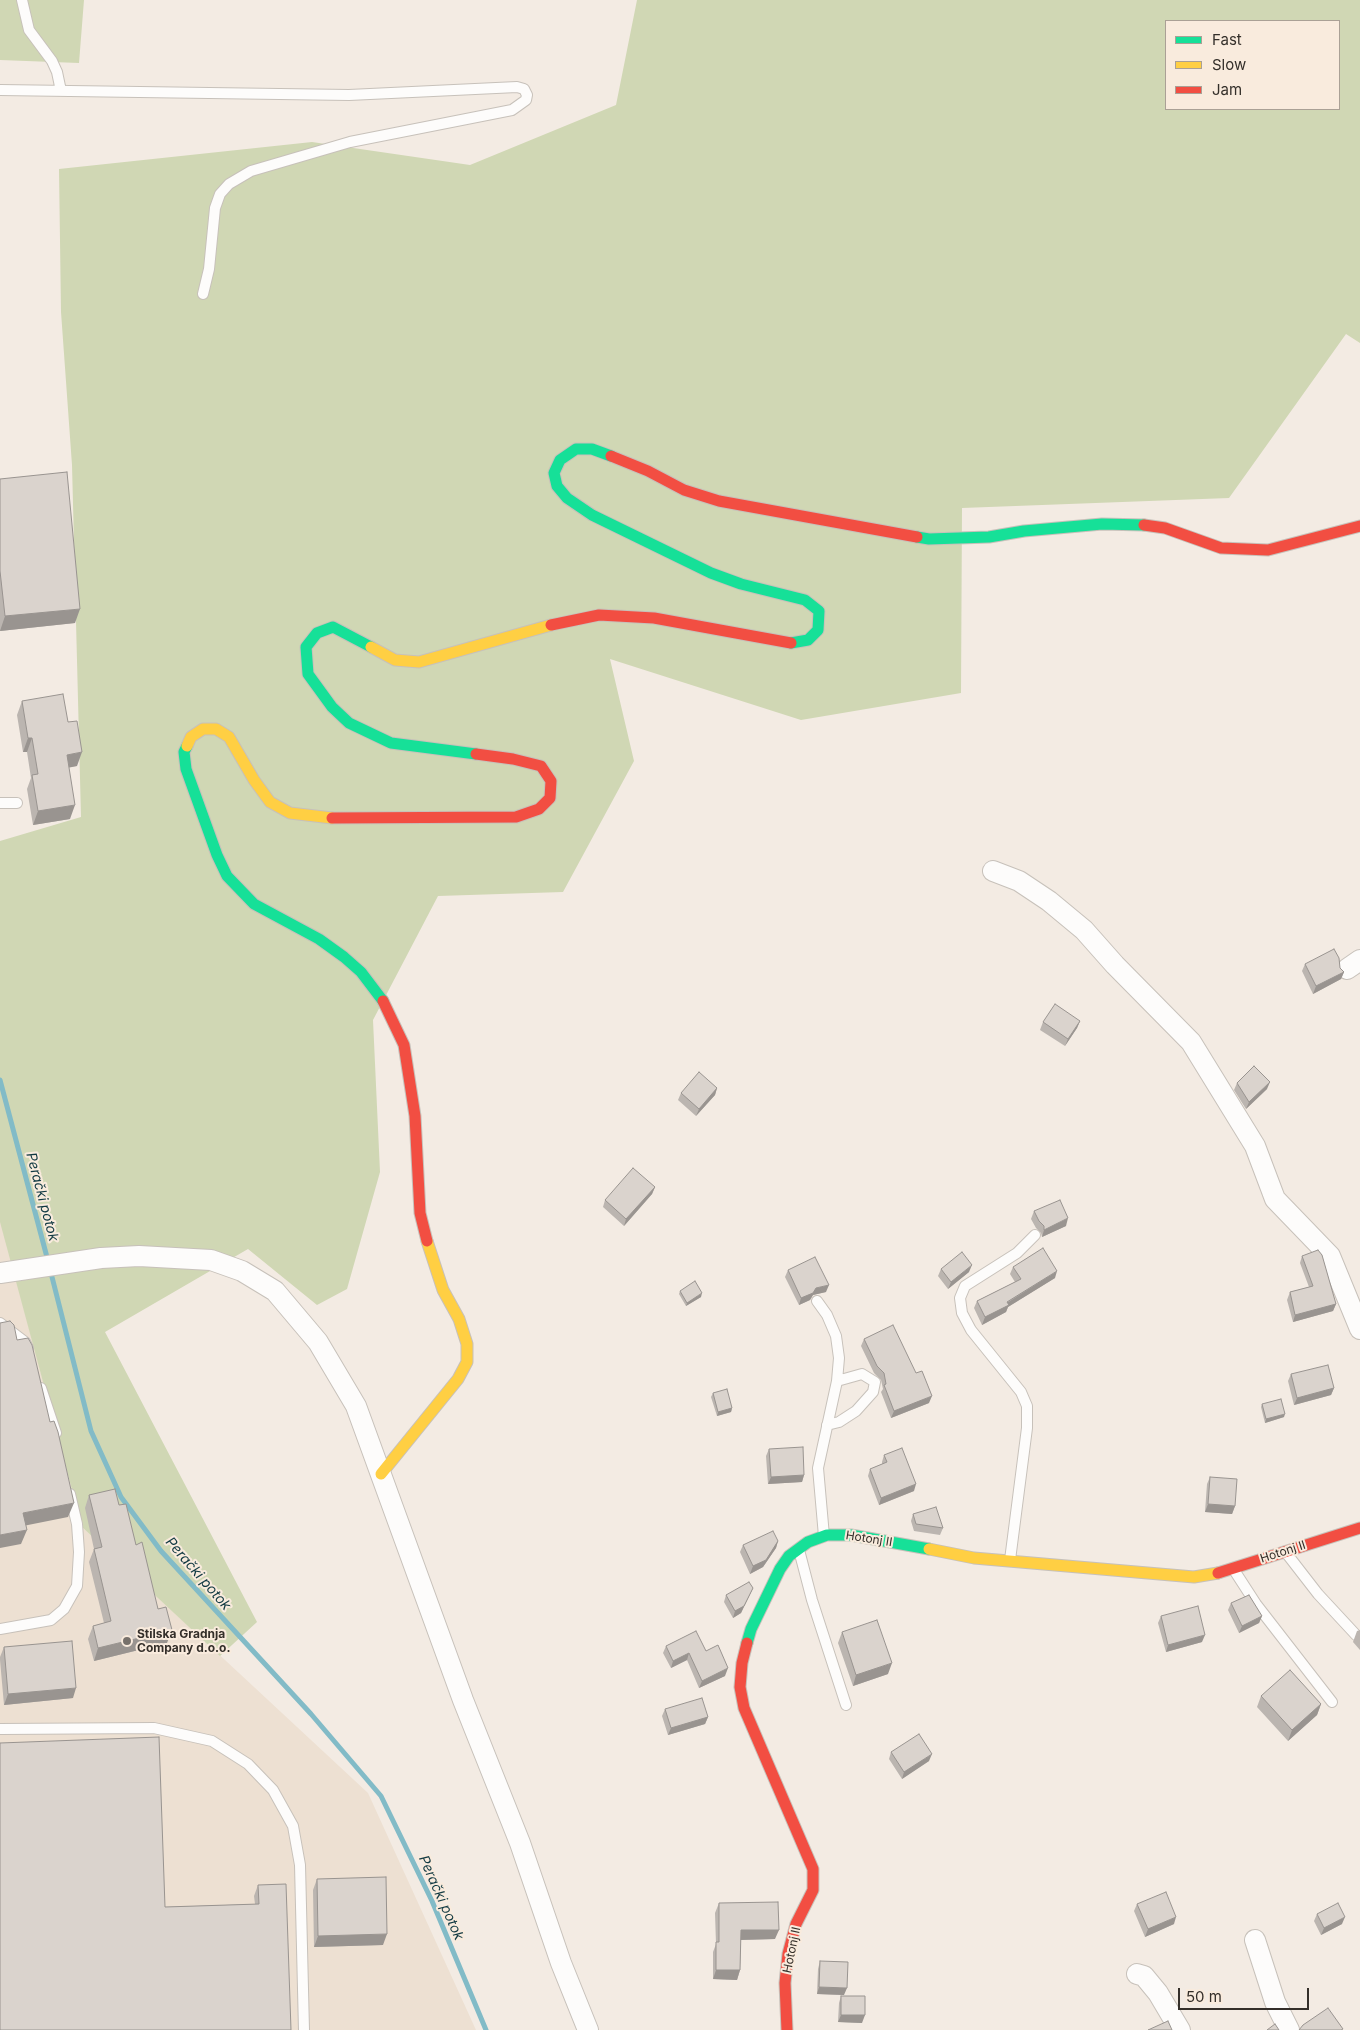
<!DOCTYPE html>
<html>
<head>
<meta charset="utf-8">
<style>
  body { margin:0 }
  #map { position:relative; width:1360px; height:2030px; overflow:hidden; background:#f3ebe3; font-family:Inter,sans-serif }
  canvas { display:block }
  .legend { position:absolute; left:1165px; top:20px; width:175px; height:90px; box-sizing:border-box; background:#f9ebdd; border:1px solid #aaa095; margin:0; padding:6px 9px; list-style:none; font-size:15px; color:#342f2a }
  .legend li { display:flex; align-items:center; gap:10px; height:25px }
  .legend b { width:25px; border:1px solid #aaa095 }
  .scale { position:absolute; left:1178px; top:1988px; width:131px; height:22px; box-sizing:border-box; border:2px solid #342f2a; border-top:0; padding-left:6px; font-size:15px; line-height:18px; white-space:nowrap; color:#342f2a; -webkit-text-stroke:4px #f9ebdd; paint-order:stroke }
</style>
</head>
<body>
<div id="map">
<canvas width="1360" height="2030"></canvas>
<ul class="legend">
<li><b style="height:6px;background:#16e098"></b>Fast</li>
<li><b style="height:6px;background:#ffcf43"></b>Slow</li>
<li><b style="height:6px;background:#f24e42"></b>Jam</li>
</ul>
<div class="scale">50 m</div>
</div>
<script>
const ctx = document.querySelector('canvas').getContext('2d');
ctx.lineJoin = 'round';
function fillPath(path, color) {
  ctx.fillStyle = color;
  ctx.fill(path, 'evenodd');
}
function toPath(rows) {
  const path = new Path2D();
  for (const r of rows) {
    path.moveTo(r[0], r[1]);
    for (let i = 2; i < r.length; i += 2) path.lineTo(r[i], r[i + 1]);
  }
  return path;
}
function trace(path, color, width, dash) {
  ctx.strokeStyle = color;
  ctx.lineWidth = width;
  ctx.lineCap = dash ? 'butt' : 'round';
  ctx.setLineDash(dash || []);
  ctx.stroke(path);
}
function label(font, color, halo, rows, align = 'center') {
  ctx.font = font + ' Inter,sans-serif';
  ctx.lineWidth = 4;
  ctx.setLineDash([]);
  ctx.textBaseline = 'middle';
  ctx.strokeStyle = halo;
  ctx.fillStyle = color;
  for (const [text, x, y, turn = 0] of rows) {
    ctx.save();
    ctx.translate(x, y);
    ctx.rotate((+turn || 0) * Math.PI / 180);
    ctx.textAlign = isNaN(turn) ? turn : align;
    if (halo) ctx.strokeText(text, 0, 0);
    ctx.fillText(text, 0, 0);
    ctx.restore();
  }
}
const built = toPath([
  [0,1219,82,1527,368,1793,476,2030,0,2030]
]);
const green = toPath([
  [0,0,84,0,79,63,0,60],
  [637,0,1360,0,1360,343,1346,334,1229,498,962,508,961,693,801,720,610,659,634,761,563,892,438,896,373,1020,380,1172,347,1289,317,1305,248,1249,105,1332,257,1622,220,1656,82,1527,0,1222,0,841,81,817,72,465,61,312,59,169,312,142,470,165,616,105],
  [1166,21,1339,21,1339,109,1166,109]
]);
const stream = toPath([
  [0,1080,48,1261],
  [50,1269,91,1431,121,1497,161,1551,311,1714,381,1796,432,1901,486,2030]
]);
const lane = toPath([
  [22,0,29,30,52,61,57,72,61,91],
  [0,90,349,95,517,87,524,89,527,95,526,100,512,110,350,142,251,171,229,184,220,194,215,208,209,269,203,294],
  [0,803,17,803],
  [817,1301,827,1315,836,1336,839,1358,837,1381,818,1468,824,1536],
  [0,1323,25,1342,28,1348],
  [41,1388,56,1433],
  [827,1425,839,1422,856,1411,873,1392,875,1382,862,1374,837,1381],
  [799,1550,812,1600,846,1705],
  [1287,1554,1318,1594,1356,1635],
  [1010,1560,1027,1428,1027,1406,1021,1392,971,1330,962,1313,960,1298,965,1286,1017,1253,1035,1235],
  [1234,1570,1256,1604,1332,1702],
  [0,1629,51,1620,64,1609,77,1586,79,1552,77,1524,70,1494],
  [0,1729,154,1728,212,1741,248,1764,273,1790,293,1826,300,1865,304,2030]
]);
const street = toPath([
  [993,871,1019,881,1049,901,1084,930,1115,965,1191,1042,1255,1146,1275,1199,1330,1256,1360,1329],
  [1347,969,1360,960],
  [0,1273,101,1258,139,1256,211,1260,242,1271,275,1291,318,1342,356,1406,463,1700,520,1843,561,1963,588,2030],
  [1255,1940,1275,2002,1289,2030],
  [1137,1974,1144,1976,1158,1993,1180,2030]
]);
const fast = toPath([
  [611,456,592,449,576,449,560,460,554,473,557,486,567,498,592,515,711,573,741,584,805,600,819,611,818,630,808,640,791,643],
  [917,537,929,539,989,537,1024,531,1102,524,1144,525],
  [371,647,333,627,317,633,306,647,308,674,332,707,349,723,391,743,476,754],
  [187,746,184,752,186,769,217,855,227,876,254,904,319,939,344,957,361,972,383,1001],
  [747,1643,751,1629,780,1569,789,1556,808,1542,827,1535,851,1535,929,1549]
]);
const slow = toPath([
  [371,647,395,660,419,662,551,625],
  [187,746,191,737,203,729,216,729,229,737,254,780,270,802,290,813,332,818],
  [381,1474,458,1379,467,1362,467,1344,459,1319,443,1290,427,1241],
  [929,1549,974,1558,1194,1577,1218,1573]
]);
const jam = toPath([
  [611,456,648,471,684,490,719,501,917,537],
  [1144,525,1165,528,1221,548,1268,550,1360,526],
  [551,625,599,615,654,618,791,643],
  [332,818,516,817,539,809,550,798,551,781,541,766,513,759,476,754],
  [383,1001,404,1045,415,1116,420,1213,427,1241],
  [1218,1573,1360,1528],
  [747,1643,742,1663,740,1687,744,1708,813,1869,813,1890,796,1924,788,1954,785,1983,787,2030]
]);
const wall = toPath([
  [0,479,75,623,0,631],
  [22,701,68,722,77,766,69,767,70,819,33,825,27,789,31,778,27,752,23,752,17,715],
  [1305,964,1340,968,1344,972,1341,979,1313,994,1302,971],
  [1080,1021,1077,1028,1065,1046,1040,1030,1043,1022],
  [1237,1083,1267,1089,1246,1109,1234,1090],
  [717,1088,715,1095,696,1116,678,1100,681,1093],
  [655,1187,652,1194,624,1226,603,1207,605,1200],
  [1034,1211,1066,1226,1042,1237,1041,1233,1036,1228,1031,1219],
  [1302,1256,1336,1304,1333,1311,1293,1322,1287,1300,1290,1292,1309,1287,1300,1263],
  [1013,1267,1055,1278,1008,1307,1006,1312,982,1325,974,1308,977,1301,1015,1282,1010,1274],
  [941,1269,969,1272,948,1289,938,1276],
  [788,1270,826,1292,813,1295,810,1300,799,1305,785,1277],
  [680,1291,701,1297,686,1306,679,1294],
  [864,1339,929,1403,891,1418,881,1392,883,1389,881,1380,874,1373,861,1346],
  [1291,1374,1334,1388,1331,1395,1294,1405,1288,1381],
  [713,1393,732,1408,731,1412,717,1416,711,1397],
  [1262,1404,1284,1417,1265,1423,1261,1407],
  [769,1449,804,1475,802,1482,768,1484,766,1456],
  [884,1455,914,1491,879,1505,868,1476,870,1469,882,1464,882,1462],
  [1210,1477,1235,1506,1232,1514,1205,1512,1207,1484],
  [89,1495,119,1505,136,1545,158,1609,167,1643,94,1661,88,1639,93,1626,104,1623,89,1562,94,1549,85,1508],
  [913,1514,943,1528,940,1535,914,1531,911,1521],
  [778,1541,776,1548,763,1567,750,1574,740,1552,743,1545],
  [753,1588,741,1613,733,1618,724,1602,726,1595],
  [1231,1603,1262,1616,1259,1623,1239,1633,1228,1610],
  [1161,1616,1202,1642,1166,1652,1158,1623],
  [1360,1630,1360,1650,1353,1642,1357,1631],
  [842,1632,888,1674,853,1686,838,1643],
  [666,1646,706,1651,725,1676,699,1688,687,1660,671,1668,663,1653],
  [4,1647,73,1698,4,1705,0,1660,0,1657],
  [1261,1696,1321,1704,1317,1715,1288,1741,1257,1707],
  [665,1709,708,1717,705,1724,668,1735,662,1716],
  [891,1752,929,1761,902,1779,889,1759],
  [317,1879,383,1945,314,1947,313,1890],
  [258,1885,291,2030,165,1907,255,1904,254,1896],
  [719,1903,775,1939,741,1940,740,1970,737,1980,713,1979,713,1952,716,1944,715,1913],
  [1137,1904,1174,1924,1145,1937,1134,1911],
  [1317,1914,1342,1924,1321,1935,1314,1921],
  [820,1961,844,1995,817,1994,818,1969],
  [841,1996,862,2023,838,2022,839,2003]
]);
const shadedWall = toPath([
  [80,609,75,623,0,631,5,616],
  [28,738,32,738,27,752,23,752],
  [82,752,77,766,62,769,67,755],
  [75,805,70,819,33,825,38,811],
  [1344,972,1341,979,1313,994,1316,986],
  [1080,1021,1077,1028,1065,1046,1068,1039],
  [1270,1082,1267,1089,1246,1109,1249,1102],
  [717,1088,715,1095,696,1116,699,1109],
  [655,1187,652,1194,624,1226,626,1219],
  [1068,1218,1066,1226,1042,1237,1044,1230],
  [972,1265,969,1272,948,1289,951,1282],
  [1057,1271,1055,1278,1008,1307,1006,1312,982,1325,985,1317],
  [829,1285,826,1292,813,1295,810,1300,799,1305,801,1298,816,1288],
  [702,1293,701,1297,686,1306,687,1303],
  [1336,1304,1333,1311,1293,1322,1295,1315],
  [1334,1388,1331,1395,1294,1405,1297,1398],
  [932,1396,929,1403,891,1418,894,1411],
  [732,1408,731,1412,717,1416,718,1412],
  [1285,1414,1284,1417,1265,1423,1266,1419],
  [804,1475,802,1482,768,1484,771,1477],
  [916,1484,914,1491,879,1505,881,1498],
  [74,1503,68,1517,18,1527,23,1513],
  [1208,1504,1235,1506,1232,1514,1205,1512],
  [27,1530,21,1544,0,1548,0,1535],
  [778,1541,776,1548,763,1567,750,1574,753,1566],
  [753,1588,741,1613,733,1618,735,1611],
  [1262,1616,1259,1623,1239,1633,1242,1626],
  [172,1630,167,1643,94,1661,98,1648],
  [1205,1635,1202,1642,1166,1652,1168,1645],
  [689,1653,687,1660,671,1668,673,1661],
  [892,1663,888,1674,853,1686,856,1675],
  [728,1668,725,1676,699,1688,702,1681],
  [76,1688,73,1698,4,1705,8,1694],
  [1321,1704,1317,1715,1288,1741,1292,1730],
  [708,1717,705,1724,668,1735,671,1728],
  [932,1754,929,1761,902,1779,904,1772],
  [1176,1917,1174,1924,1145,1937,1148,1929],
  [1345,1917,1342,1924,1321,1935,1324,1928],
  [741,1930,779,1930,775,1939,738,1940],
  [387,1934,383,1945,314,1947,318,1936],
  [716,1970,740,1970,737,1980,713,1979],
  [819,1987,847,1988,844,1995,817,1994],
  [841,2015,865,2015,862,2023,838,2022]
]);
const building = toPath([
  [67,472,80,609,5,616,0,571,0,479,67,472],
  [63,694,68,722,77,721,82,752,67,755,75,805,38,811,32,775,38,774,32,738,28,738,22,701,63,694],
  [1334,949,1339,958,1340,968,1344,972,1316,986,1305,964,1334,949],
  [1055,1004,1080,1021,1068,1039,1043,1022,1055,1004],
  [1254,1066,1270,1082,1249,1102,1237,1083,1254,1066],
  [699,1072,717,1088,699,1109,681,1093,699,1072],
  [633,1168,655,1187,626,1219,605,1200,633,1168],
  [1060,1200,1068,1218,1044,1230,1044,1226,1039,1221,1034,1211,1060,1200],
  [1043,1248,1057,1271,1007,1302,1009,1305,985,1317,977,1301,1021,1279,1013,1267,1043,1248],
  [1318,1250,1322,1255,1336,1304,1295,1315,1290,1292,1313,1286,1302,1256,1318,1250],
  [962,1252,972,1265,951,1282,941,1269,962,1252],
  [815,1257,829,1285,816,1288,813,1293,801,1298,788,1270,815,1257],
  [695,1281,702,1293,687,1303,680,1291,695,1281],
  [10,1321,14,1325,17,1340,28,1338,32,1345,50,1422,54,1421,58,1432,74,1503,23,1513,27,1530,0,1535,0,1323,10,1321],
  [893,1325,916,1373,922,1371,932,1396,894,1411,884,1385,886,1384,884,1373,877,1366,864,1339,893,1325],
  [1328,1365,1334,1388,1297,1398,1291,1374,1328,1365],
  [727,1389,732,1408,718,1412,713,1393,727,1389],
  [1281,1399,1285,1414,1266,1419,1262,1404,1281,1399],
  [803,1447,804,1475,771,1477,769,1449,803,1447],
  [902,1448,916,1484,881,1498,870,1469,887,1462,884,1455,902,1448],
  [1210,1477,1237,1479,1235,1506,1208,1504,1210,1477],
  [115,1489,119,1505,126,1504,136,1545,142,1542,158,1609,166,1607,172,1630,98,1648,93,1626,111,1621,94,1549,102,1547,89,1495,115,1489],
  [936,1507,943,1528,916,1524,913,1514,936,1507],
  [773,1531,778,1541,766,1560,753,1566,743,1545,773,1531],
  [749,1582,753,1588,744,1606,735,1611,726,1595,749,1582],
  [1249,1595,1262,1616,1242,1626,1231,1603,1249,1595],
  [1198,1606,1205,1635,1168,1645,1161,1616,1198,1606],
  [877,1620,892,1663,856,1675,842,1632,877,1620],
  [696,1631,706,1651,718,1645,728,1668,702,1681,689,1653,673,1661,666,1646,696,1631],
  [72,1641,76,1688,8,1694,4,1647,72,1641],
  [1290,1670,1321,1704,1292,1730,1261,1696,1290,1670],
  [702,1698,708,1717,671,1728,665,1709,702,1698],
  [919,1734,932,1754,904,1772,891,1752,919,1734],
  [159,1737,165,1907,259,1904,258,1885,286,1884,291,2030,0,2030,0,1743,159,1737],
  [386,1877,387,1934,318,1936,317,1879,386,1877],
  [1166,1892,1176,1917,1148,1929,1137,1904,1166,1892],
  [778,1902,779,1930,741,1930,740,1970,716,1970,716,1942,719,1942,719,1903,778,1902],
  [1338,1903,1345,1917,1324,1928,1317,1914,1338,1903],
  [820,1961,848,1962,847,1988,819,1987,820,1961],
  [841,1996,865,1996,865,2015,841,2015,841,1996],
  [1328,2008,1343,2029,1341,2030,1299,2030,1303,2025,1328,2008],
  [1168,2021,1172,2030,1148,2030,1168,2021],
  [1275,2024,1279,2030,1267,2030,1275,2024]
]);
const markers = [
  [127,1641,5,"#77716b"]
];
const streetNames = [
  ["Hotonj II",869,1539,9],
  ["Hotonj II",1283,1552,-18],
  ["Hotonj II",792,1950,-78]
];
const poiNames = [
  ["Stilska Gradnja",137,1634],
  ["Company d.o.o.",137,1648]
];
const waterNames = [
  ["Perački potok",42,1197,75],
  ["Perački potok",198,1574,49],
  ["Perački potok",441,1898,66]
];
fillPath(built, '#ede0d2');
fillPath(green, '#d0d7b4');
trace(stream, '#82bbc7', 5);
trace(lane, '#c7c1ba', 12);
trace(street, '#c7c1ba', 22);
trace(fast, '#c7c1ba', 13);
trace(slow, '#c7c1ba', 13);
trace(jam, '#c7c1ba', 13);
trace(lane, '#fdfcfb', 10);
trace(street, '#fdfcfb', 20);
trace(fast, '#16e098', 11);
trace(slow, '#ffcf43', 11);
trace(jam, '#f24e42', 11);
fillPath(wall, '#bbb5b0');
fillPath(shadedWall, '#999490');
fillPath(building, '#dad3cd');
trace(building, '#999490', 1);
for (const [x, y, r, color] of markers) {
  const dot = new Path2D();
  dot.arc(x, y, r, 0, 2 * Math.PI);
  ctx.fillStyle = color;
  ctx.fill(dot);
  trace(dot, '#f9ebdd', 2);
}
label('12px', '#342f2a', '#f9ebdd', streetNames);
label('bold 12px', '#342f2a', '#f9ebdd', poiNames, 'left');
label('italic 14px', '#113942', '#f9ebdd', waterNames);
</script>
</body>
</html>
